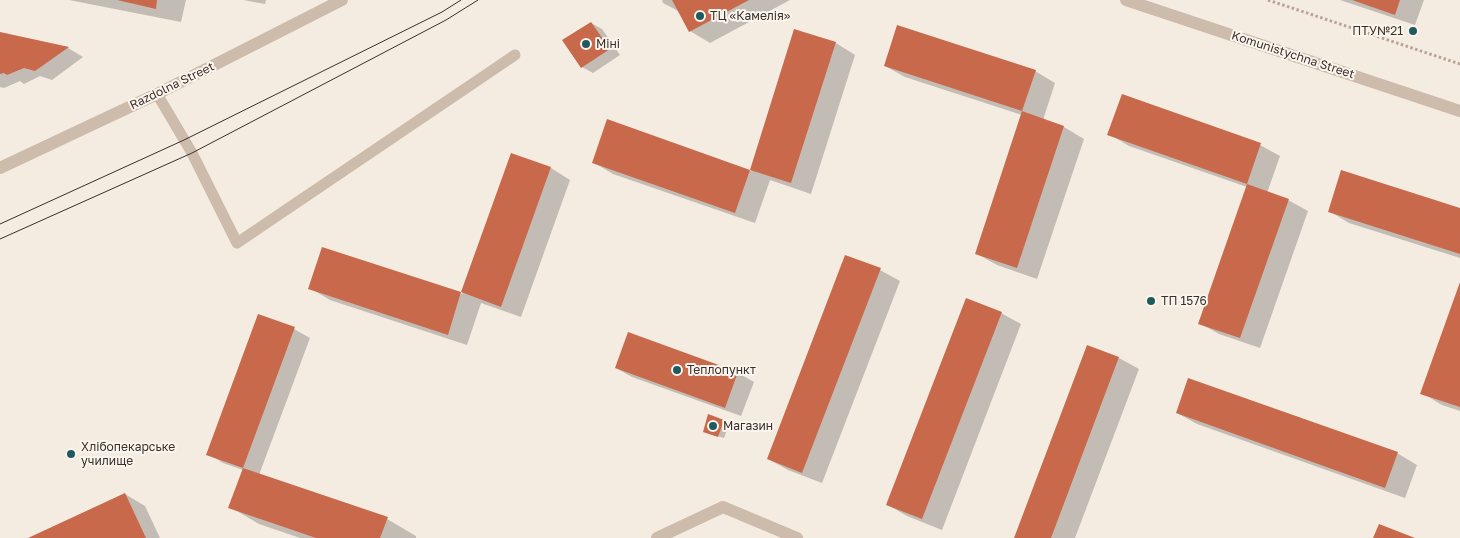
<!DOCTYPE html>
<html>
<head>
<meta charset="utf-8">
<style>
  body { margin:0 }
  canvas { display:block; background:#f4ebe1 }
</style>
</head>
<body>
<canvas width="1460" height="538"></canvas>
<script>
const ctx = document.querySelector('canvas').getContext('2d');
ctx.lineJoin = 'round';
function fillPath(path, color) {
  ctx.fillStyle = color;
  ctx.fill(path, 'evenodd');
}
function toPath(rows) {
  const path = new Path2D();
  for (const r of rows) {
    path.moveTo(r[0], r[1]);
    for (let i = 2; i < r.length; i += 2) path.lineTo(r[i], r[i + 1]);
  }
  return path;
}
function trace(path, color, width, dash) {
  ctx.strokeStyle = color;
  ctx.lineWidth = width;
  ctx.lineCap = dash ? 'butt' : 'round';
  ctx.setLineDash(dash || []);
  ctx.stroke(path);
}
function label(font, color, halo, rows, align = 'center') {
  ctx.font = font + ' "Golos Text",sans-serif';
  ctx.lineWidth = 4;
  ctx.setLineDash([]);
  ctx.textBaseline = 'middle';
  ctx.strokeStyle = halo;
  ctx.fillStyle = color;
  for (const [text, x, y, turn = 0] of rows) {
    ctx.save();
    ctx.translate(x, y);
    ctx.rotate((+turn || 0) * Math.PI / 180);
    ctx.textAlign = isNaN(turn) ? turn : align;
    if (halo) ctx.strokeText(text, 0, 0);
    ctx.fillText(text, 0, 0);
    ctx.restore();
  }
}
const shadow = toPath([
  [69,0,186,0,181,22],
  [243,0,266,0,265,4],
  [662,0,790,0,710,43,690,31,680,12,663,3],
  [1340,0,1424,0,1415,25],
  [591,23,602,29,620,55,593,73,582,67],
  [795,31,836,43,855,55,811,194,770,180,755,223,613,174,593,162,608,121,751,171],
  [0,33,68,48,83,57,52,80,40,76,24,84,20,81,4,88,0,87],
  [885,66,1035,71,1055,83,1043,120,1064,127,1084,139,1037,279,997,265,977,254,1022,115,905,77],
  [1123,96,1260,145,1280,156,1267,193,1288,200,1308,211,1260,348,1219,334,1199,323,1247,187,1129,146,1109,134],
  [512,155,551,168,570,180,521,317,481,303,467,345,330,300,310,288,323,249,462,294],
  [1460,209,1460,258,1349,223,1329,211],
  [846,256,880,270,900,281,822,483,788,470,768,459],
  [1460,285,1460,411,1442,405,1422,393],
  [1001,313,1021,324,942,530,907,516,888,505],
  [294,329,310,338,259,475,387,519,416,536,416,538,300,538,259,524,230,507,243,470,223,463,208,454],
  [628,334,738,373,754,382,741,416,632,377,616,368],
  [1087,346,1119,358,1139,369,1075,538,1016,538],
  [1177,413,1397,453,1417,465,1405,498,1197,424],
  [723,421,729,424,724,438,704,432],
  [125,494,145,506,160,538,31,538]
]);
const building = toPath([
  [117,0,157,0,156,9],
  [672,0,749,0,689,32],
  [1352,0,1400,0,1395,15],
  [591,22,610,49,581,68,562,40],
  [897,25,1036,70,1022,111,884,66],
  [794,29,836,42,791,183,750,170],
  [0,32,69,47,35,71,24,68,7,75,4,73,0,74],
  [1122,94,1261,143,1247,184,1107,135],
  [1022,111,1064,126,1017,268,975,254],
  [607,119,750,170,735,213,592,163],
  [511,153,551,167,501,307,461,292,448,335,308,289,322,247,461,292],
  [1341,170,1460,208,1460,254,1328,212],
  [1247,184,1289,199,1240,338,1198,324],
  [845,255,881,268,802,473,767,459],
  [1460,282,1460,407,1420,394],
  [966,298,1002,312,922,519,886,505],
  [258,314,295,327,243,468,206,455],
  [628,332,738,372,725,408,615,368],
  [1087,345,1119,357,1051,538,1014,538],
  [1188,378,1398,452,1385,488,1176,413],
  [708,414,724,420,718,437,703,432],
  [243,468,388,517,380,538,316,538,228,508],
  [125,493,146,538,28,538],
  [1379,524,1415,538,1373,538]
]);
const path = toPath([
  [1268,0,1460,64]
]);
const service = toPath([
  [157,94,192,153,237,243,515,55]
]);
const minor = toPath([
  [657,538,723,507,797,538]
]);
const tertiary = toPath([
  [1126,0,1460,111],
  [0,168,157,94,342,0]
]);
const tram = toPath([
  [0,224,184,140,442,12,461,0],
  [0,239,192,153,446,20,478,0]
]);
const markers = [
  [700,16,5,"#1f5a5e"],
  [1413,31,5,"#1f5a5e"],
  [586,44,5,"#1f5a5e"],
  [1151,301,5,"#1f5a5e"],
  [677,370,5,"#1f5a5e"],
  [713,426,5,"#1f5a5e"],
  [71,454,5,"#1f5a5e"]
];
const poiNames = [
  ["ТЦ «Камелія»",710,16],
  ["ПТУ№21",1403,31,"right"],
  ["Міні",596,44],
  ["ТП 1576",1161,301],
  ["Теплопункт",687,370],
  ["Магазин",723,426],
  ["Хлібопекарське",81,447],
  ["училище",81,461]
];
const streetNames = [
  ["Komunistychna Street",1293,55,18],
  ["Razdolna Street",172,86,-26]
];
fillPath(shadow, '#0003');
fillPath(building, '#c8694b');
trace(path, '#b9a596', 3, [2.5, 2.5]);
trace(service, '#cdbbac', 11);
trace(minor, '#cdbbac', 12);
trace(tertiary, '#cdbbac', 12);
trace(tram, '#3b302b', 1);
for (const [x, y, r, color] of markers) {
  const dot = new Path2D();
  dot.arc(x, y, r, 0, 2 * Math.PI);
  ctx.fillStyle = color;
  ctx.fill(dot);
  trace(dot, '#fbf5ee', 2);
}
label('12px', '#3b302b', '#fbf5ee', poiNames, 'left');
label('12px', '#3b302b', '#fbf5ee', streetNames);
</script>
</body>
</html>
